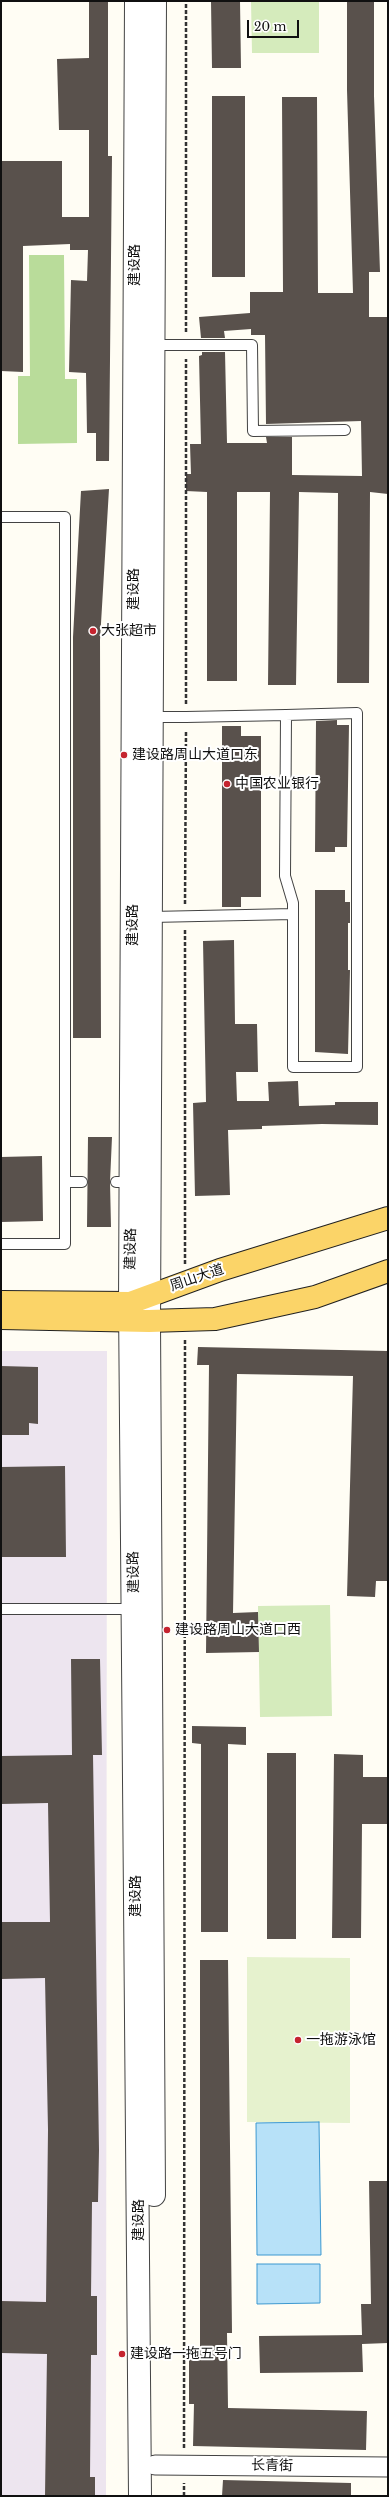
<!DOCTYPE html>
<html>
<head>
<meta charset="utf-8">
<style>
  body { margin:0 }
  #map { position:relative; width:389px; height:2497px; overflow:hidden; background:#fffdf4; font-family:"Libre Baskerville",serif }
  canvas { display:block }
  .frame { position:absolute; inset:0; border:2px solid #101010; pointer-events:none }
  .scale { position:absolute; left:247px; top:20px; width:52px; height:18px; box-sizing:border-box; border:2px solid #101010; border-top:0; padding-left:5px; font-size:12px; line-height:14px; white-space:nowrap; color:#101010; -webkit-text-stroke:3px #fff; paint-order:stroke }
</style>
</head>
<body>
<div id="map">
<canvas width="389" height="2497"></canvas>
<div class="frame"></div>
<div class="scale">20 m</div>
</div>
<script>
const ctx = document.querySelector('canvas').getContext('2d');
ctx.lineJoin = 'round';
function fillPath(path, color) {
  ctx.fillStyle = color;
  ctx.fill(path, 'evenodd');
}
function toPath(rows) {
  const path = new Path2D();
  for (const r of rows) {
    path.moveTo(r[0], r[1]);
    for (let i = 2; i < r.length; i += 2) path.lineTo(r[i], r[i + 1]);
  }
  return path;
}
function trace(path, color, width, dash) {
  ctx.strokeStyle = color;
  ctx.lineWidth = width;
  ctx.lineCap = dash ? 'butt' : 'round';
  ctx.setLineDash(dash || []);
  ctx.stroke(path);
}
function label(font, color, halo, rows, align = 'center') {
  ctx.font = font + ' "Libre Baskerville","Noto Sans SC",serif';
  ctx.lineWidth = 4;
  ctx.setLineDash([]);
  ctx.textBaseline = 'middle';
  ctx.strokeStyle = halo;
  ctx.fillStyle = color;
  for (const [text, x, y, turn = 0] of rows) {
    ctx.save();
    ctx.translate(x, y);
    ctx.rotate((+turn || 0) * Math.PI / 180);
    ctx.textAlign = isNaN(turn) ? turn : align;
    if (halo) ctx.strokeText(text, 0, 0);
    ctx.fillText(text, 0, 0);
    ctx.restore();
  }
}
const industrial = toPath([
  [1,1351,107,1351,106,2496,1,2496]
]);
const green = toPath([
  [251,1,319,1,319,53,252,53],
  [330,1605,332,1716,260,1717,258,1606]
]);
const forest = toPath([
  [29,255,64,255,65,379,77,379,77,443,18,444,18,376,30,376]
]);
const pitch = toPath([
  [247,1957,350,1958,350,2123,247,2122]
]);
const water = toPath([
  [319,2122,321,2255,257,2255,256,2123,319,2122],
  [257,2264,320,2264,320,2303,257,2304,257,2264]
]);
const building = toPath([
  [89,1,108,1,108,156,112,156,109,461,96,461,96,433,87,433,86,373,69,372,71,280,87,281,88,250,70,250,70,244,23,246,23,372,1,371,1,161,62,161,62,217,89,217,89,130,59,130,57,59,89,58],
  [211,1,240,1,241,68,212,68],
  [347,1,374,1,374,96,380,272,369,272,369,317,388,317,388,494,370,492,369,683,337,683,338,493,299,492,296,685,268,685,270,492,237,492,237,681,207,681,207,492,186,491,186,474,191,474,190,444,201,444,199,356,202,355,202,352,225,352,227,443,267,443,266,437,292,437,292,475,362,476,361,421,266,424,265,335,251,335,251,329,224,331,225,338,201,338,199,317,250,313,250,292,283,292,282,97,317,97,318,293,353,293,347,90],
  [212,96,245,96,245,277,212,277],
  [109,489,100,640,101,1038,73,1038,73,637,81,491],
  [337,720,337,725,349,725,347,847,335,847,335,852,315,852,316,721],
  [222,726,241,726,241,736,261,736,261,897,241,897,241,907,222,907],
  [315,890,345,890,345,902,350,902,350,923,348,923,348,970,350,970,348,1054,315,1052],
  [234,940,235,1024,257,1024,258,1072,236,1072,237,1101,269,1101,268,1082,298,1081,299,1106,335,1105,335,1102,378,1102,378,1125,322,1124,262,1126,262,1129,228,1130,230,1195,195,1196,193,1103,206,1102,203,941],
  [88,1137,112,1137,110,1182,111,1227,87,1227],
  [42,1156,43,1221,1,1222,1,1157],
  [198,1347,388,1351,388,1581,376,1581,375,1597,347,1596,353,1376,237,1374,233,1613,258,1612,259,1652,206,1653,209,1365,197,1365],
  [1,1366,38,1367,38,1424,29,1423,29,1435,1,1435],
  [65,1466,66,1557,1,1557,1,1467],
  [71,1659,100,1659,102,1755,93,1755,99,2150,98,2202,92,2202,91,2296,97,2296,97,2355,91,2355,90,2477,95,2477,95,2496,45,2496,47,2354,1,2353,1,2301,46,2302,48,2130,45,1978,1,1979,1,1922,50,1922,48,1803,1,1804,1,1756,72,1755],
  [192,1726,246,1727,246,1745,228,1744,228,1932,201,1932,201,1744,192,1743],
  [267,1753,296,1753,296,1939,267,1939],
  [334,1754,363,1755,363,1777,388,1777,388,1824,362,1824,361,1938,332,1938],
  [200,1960,228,1960,232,2333,227,2333,228,2408,367,2411,366,2450,193,2446,194,2404,189,2404,189,2349,200,2349],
  [369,2181,388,2181,388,2343,362,2344,363,2372,260,2373,259,2336,362,2335,361,2304,371,2304],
  [223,2480,351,2483,351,2496,222,2496]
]);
const path = toPath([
  [186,332,186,1],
  [186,704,186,359],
  [185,904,186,731],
  [185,1264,185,929],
  [184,2448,185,1339],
  [184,2496,184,2483]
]);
const service = toPath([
  [153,345,252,345,253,431,345,430],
  [1,517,65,517,65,1182,82,1182],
  [152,717,186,717,286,715,357,713,357,1067,293,1067,293,903,285,876,286,715],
  [151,917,293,914],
  [116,1182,132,1182],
  [1,1244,65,1244,65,1182],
  [1,1609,134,1609]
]);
const minor = toPath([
  [155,2465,388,2467]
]);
const tertiary = toPath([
  [136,1,130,1303,140,2496],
  [154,2195,149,1321,155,1]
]);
const primary = toPath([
  [1,1302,130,1303,220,1270,388,1218],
  [1,1318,149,1321,215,1319,315,1297,388,1271]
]);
const markers = [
  [93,631,4,"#c5242f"],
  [124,755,4,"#c5242f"],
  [227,784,4,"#c5242f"],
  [167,1630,4,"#c5242f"],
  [298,2040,4,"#c5242f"],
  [122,2354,4,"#c5242f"]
];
const streetNames = [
  ["建设路",135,265,-90],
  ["建设路",134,589,-90],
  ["建设路",133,925,-90],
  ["建设路",131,1249,-89],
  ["周山大道",197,1278,-19],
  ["建设路",134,1572,-91],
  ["建设路",136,1896,-90],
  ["建设路",139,2220,-90],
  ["长青街",272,2466,1]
];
const poiNames = [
  ["大张超市",101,631],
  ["建设路周山大道口东",132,755],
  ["中国农业银行",235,784],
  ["建设路周山大道口西",175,1630],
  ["一拖游泳馆",306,2040],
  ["建设路一拖五号门",130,2354]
];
fillPath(industrial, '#ede5ef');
fillPath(green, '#d5ebbc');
fillPath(forest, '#b9dc9a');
fillPath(pitch, '#e6f2ce');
fillPath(water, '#b7e1f8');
trace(water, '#3c98d0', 1);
fillPath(building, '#59514c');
trace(service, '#434343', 12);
trace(minor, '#434343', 21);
trace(tertiary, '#434343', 24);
trace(primary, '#212121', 24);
trace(path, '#323232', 2.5, [4, 2]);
trace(service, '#fff', 10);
trace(minor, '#fff', 19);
trace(tertiary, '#fff', 22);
trace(primary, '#fbd468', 22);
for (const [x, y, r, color] of markers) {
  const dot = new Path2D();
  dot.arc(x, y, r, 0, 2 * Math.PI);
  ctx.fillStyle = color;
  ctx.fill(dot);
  trace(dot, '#fff', 1.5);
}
label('14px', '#101010', '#fff', streetNames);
label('14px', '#101010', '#fff', poiNames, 'left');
</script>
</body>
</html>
